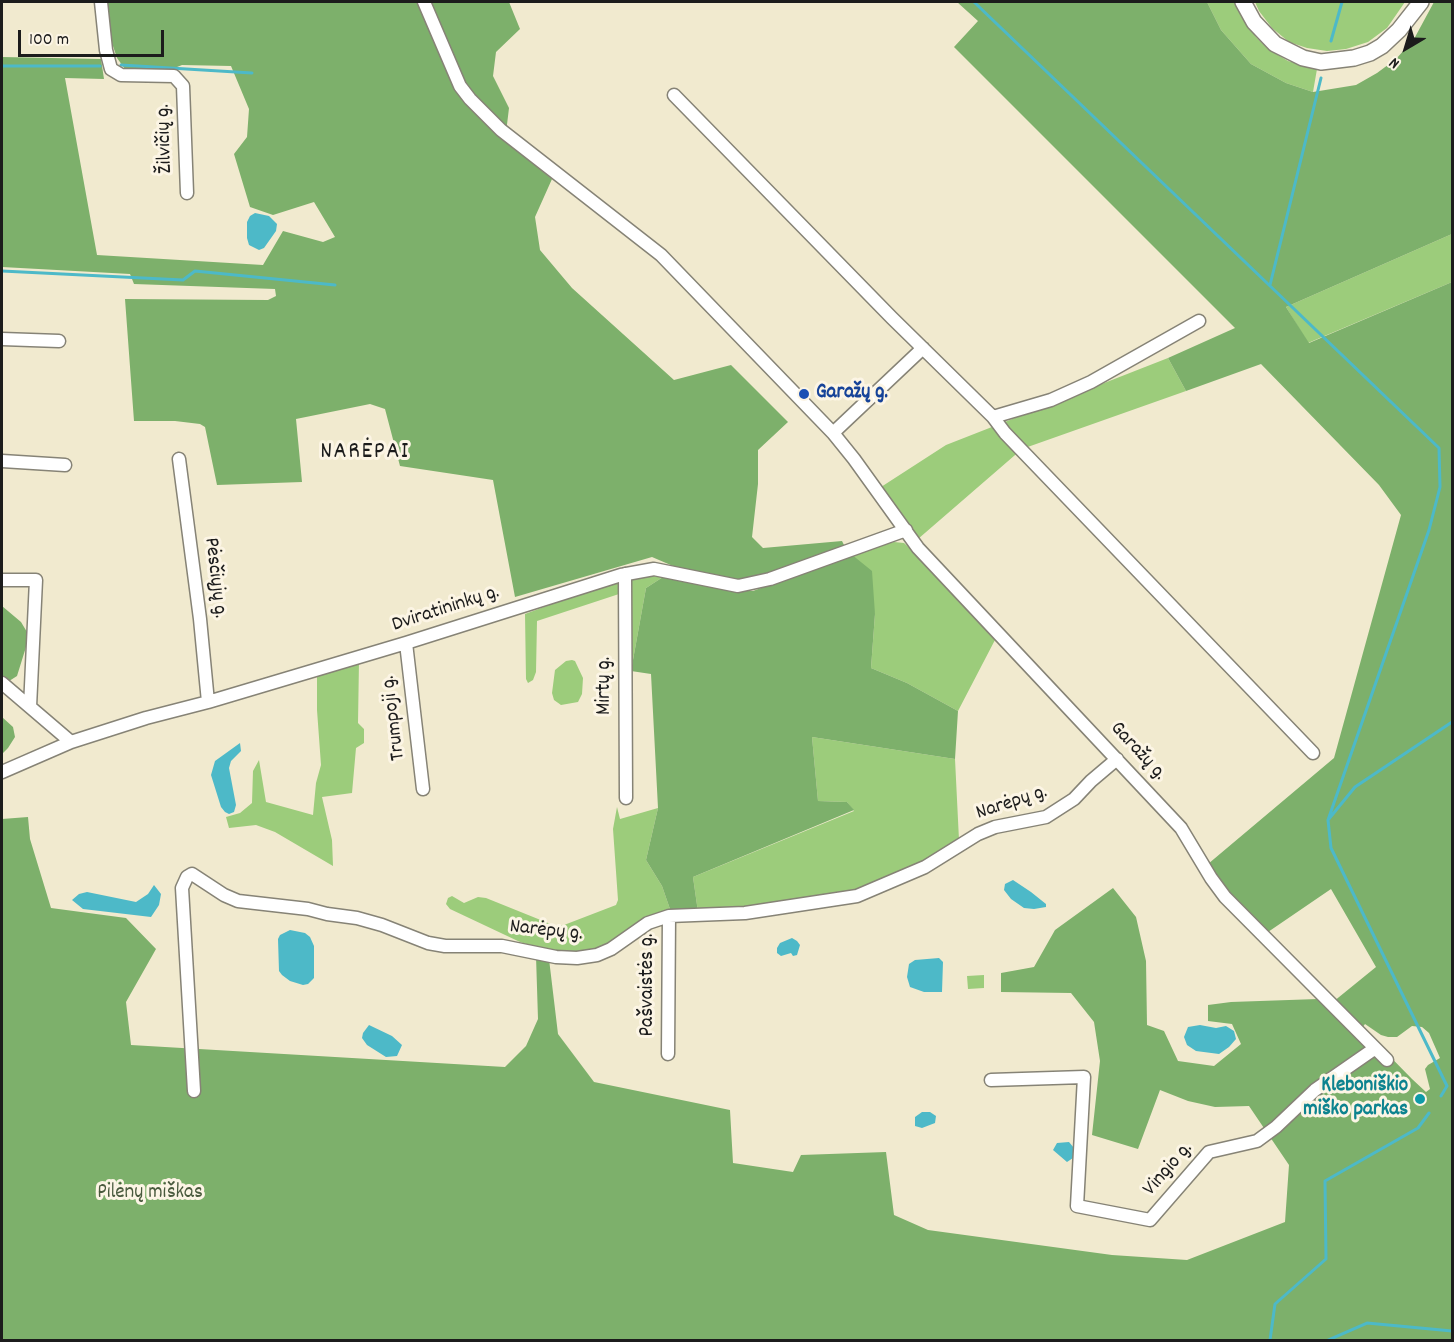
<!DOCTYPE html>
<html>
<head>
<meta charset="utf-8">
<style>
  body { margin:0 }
  #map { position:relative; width:1454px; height:1342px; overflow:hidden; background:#f1eacf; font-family:Dekko,sans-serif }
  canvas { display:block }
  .frame { position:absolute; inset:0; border:3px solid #1c1c1c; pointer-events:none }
  .north { position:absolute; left:1376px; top:18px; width:60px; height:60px; -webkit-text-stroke:4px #fcf5e5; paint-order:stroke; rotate:218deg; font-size:16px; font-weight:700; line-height:24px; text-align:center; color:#1c1c1c }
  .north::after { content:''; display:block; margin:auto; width:21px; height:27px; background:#1c1c1c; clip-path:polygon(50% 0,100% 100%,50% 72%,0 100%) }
  .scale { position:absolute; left:18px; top:30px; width:146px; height:27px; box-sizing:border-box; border:3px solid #1c1c1c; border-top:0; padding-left:8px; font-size:18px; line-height:21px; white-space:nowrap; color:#1c1c1c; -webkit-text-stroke:4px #fcf5e5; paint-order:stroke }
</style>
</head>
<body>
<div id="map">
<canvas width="1454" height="1342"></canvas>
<div class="frame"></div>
<div class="north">N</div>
<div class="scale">100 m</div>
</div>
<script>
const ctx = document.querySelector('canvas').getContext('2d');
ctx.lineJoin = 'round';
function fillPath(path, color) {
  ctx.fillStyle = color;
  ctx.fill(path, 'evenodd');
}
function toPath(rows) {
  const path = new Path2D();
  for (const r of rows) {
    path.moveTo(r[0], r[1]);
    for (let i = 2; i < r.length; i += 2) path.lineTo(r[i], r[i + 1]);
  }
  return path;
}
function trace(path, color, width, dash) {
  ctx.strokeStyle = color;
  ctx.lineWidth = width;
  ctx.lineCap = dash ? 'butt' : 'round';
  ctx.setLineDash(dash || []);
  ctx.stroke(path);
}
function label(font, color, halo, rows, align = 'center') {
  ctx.font = font + ' Dekko,sans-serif';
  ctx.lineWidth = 6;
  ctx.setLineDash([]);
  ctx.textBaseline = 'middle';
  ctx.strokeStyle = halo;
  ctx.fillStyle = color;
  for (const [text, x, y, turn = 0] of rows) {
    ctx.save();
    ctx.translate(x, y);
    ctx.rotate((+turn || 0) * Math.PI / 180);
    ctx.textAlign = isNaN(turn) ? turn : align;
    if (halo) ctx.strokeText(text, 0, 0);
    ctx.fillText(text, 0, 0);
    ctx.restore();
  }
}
const green = toPath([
  [1207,2,1235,2,1243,18,1256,37,1268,49,1288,61,1317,69,1313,92,1286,83,1251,64,1221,30],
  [1255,2,1405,2,1387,28,1368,42,1346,49,1327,51,1307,48,1289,42,1272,28,1259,11],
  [1452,234,1452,282,1308,343,1286,307],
  [1168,358,1186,391,1022,449,918,539,881,487,946,445],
  [894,542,904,543,913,551,996,638,958,711,907,683,871,668,875,614,851,554],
  [643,575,663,577,646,588,631,671,619,676,619,594,537,621,536,672,533,680,528,683,526,679,525,614,614,581],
  [572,660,575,661,583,678,582,694,578,702,561,705,554,700,552,693,555,670,566,661],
  [359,661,358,723,364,729,364,743,356,748,352,793,322,797,332,840,333,866,275,832,256,825,229,828,226,817,240,813,252,803,253,771,259,760,266,802,313,815,316,783,321,765,317,710,317,675],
  [812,737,955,759,959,840,921,865,843,895,698,912,693,877,854,811,847,802,818,801],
  [617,807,620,819,658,808,646,860,662,886,671,912,604,947,579,953,554,953,520,942,450,909,446,904,448,898,452,896,464,903,478,897,486,898,553,925,564,925,616,905,618,900,613,829],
  [984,975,984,988,968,989,967,976]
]);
const forest = toPath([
  [104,2,509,2,520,29,496,52,493,76,509,108,505,141,552,179,535,217,540,250,572,288,674,380,731,365,788,422,758,450,758,484,752,537,763,548,842,541,846,549,745,582,687,572,652,557,515,597,493,480,400,466,385,409,370,404,296,419,302,482,217,485,205,427,200,424,175,421,134,421,125,299,268,300,276,296,275,289,134,284,130,274,2,267,2,57,101,59,104,79,65,78,97,255,263,265,283,231,323,242,335,237,314,202,273,215,250,207,234,154,247,137,249,109,231,66,182,65,167,71,125,69,117,58,108,31],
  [957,2,1207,2,1221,30,1251,64,1286,83,1313,92,1356,85,1377,73,1396,59,1414,39,1434,2,1452,2,1452,234,1286,307,1309,343,1452,282,1452,1340,2,1340,2,819,28,817,30,839,51,908,126,918,156,949,126,1002,131,1045,505,1067,526,1046,538,1019,536,956,549,959,558,1034,594,1082,730,1110,733,1163,793,1172,801,1155,886,1152,894,1215,928,1230,1112,1255,1187,1260,1285,1222,1289,1165,1249,1106,1215,1107,1188,1101,1160,1090,1138,1149,1092,1135,1100,1061,1094,1022,1071,993,1001,992,1001,973,1034,967,1055,930,1113,888,1136,917,1146,961,1147,1025,1164,1031,1178,1061,1214,1066,1241,1044,1232,1024,1208,1021,1208,1005,1231,1002,1318,999,1328,1006,1376,967,1331,889,1268,932,1223,888,1208,864,1334,758,1401,515,1379,485,1261,364,1186,391,1168,358,1235,328,954,47,978,21],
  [1365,1024,1381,1035,1388,1037,1397,1037,1412,1026,1422,1027,1429,1033,1440,1058,1428,1065,1425,1069,1430,1089,1426,1092,1412,1079,1362,1028],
  [851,554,872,571,875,614,871,668,907,683,958,711,955,759,812,737,818,801,847,802,854,810,693,877,698,912,671,912,662,886,646,860,658,808,651,674,631,671,646,588,663,577,726,589,753,591],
  [2,606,21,622,27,632,26,647,17,676,6,683,2,678],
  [2,717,13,727,15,737,8,748,2,754]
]);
const water = toPath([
  [255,213,269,216,277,224,276,231,264,248,259,250,249,245,247,238,247,222,250,216],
  [240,743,241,751,231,761,229,768,236,805,234,812,229,814,225,812,221,807,211,775,215,761],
  [1013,880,1031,892,1046,904,1046,907,1034,909,1024,908,1011,899,1004,890,1005,884],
  [154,885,161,894,159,905,151,917,83,909,72,900,79,894,87,892,136,902,148,894],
  [290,930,305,933,310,937,314,946,314,978,308,984,303,985,290,981,282,975,279,971,278,939,280,935],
  [792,938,797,941,800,945,797,955,793,956,791,953,781,956,777,953,777,948,780,943],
  [939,958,943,962,942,992,924,992,910,987,907,977,909,964,915,960],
  [369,1025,392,1036,402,1045,397,1056,386,1057,367,1045,362,1038,363,1033],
  [1200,1025,1216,1028,1226,1026,1234,1031,1236,1039,1229,1047,1219,1054,1196,1051,1187,1045,1184,1037,1188,1027],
  [922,1112,930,1112,936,1116,935,1123,922,1128,915,1126,915,1117],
  [1069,1142,1074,1148,1073,1158,1067,1162,1053,1150,1057,1143]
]);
const stream = toPath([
  [974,2,1439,448,1440,487,1429,530,1328,820],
  [1331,41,1342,2],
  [121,65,252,73],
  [2,66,100,66],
  [2,271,183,280,195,271,335,285],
  [1270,285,1321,78],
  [1441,1096,1447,1086,1331,848,1328,820,1355,787,1452,722],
  [1270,1340,1275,1304,1326,1259,1325,1181,1418,1128,1429,1113],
  [1328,1340,1367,1323,1452,1331]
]);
const minor = toPath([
  [101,2,106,50,111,69,121,75,174,76,183,86,187,193],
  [424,2,460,86,470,99,501,130,661,255,833,433,854,459,918,548,1181,828,1211,878,1225,897,1387,1060],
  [674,95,892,318,993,417,1005,433,1313,753],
  [2,339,59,341],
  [993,417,1051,400,1091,382,1199,321],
  [833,433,923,348],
  [179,459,200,619,208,702],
  [2,461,65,465],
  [625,574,626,798],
  [2,580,36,580,30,707],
  [406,643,423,789],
  [2,683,71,742],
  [2,772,71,742,146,718,208,702,406,643,621,575,654,569,738,586,770,579,906,530],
  [668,1054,669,916],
  [991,1080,1084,1077,1077,1206,1150,1220,1209,1152,1257,1141,1276,1127,1315,1090,1374,1049],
  [194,1091,182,888,187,877,192,874,224,895,238,901,308,909,327,914,357,918,382,925,428,943,445,946,502,946,556,957,577,958,597,955,611,949,648,923,669,916,745,913,857,896,925,867,978,834,995,827,1046,817,1074,799,1091,781,1117,759]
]);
const major = toPath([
  [1243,2,1254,22,1275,44,1303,58,1321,62,1354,58,1370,53,1382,46,1399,30,1421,2]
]);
const markers = [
  [804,394,6,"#1a4fb4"],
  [1420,1099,6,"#0f9aa8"]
];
const streetNames = [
  ["Žilvičių g.",166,139,-92],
  ["Pėsčiųjų g.",214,578,83],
  ["Dviratininkų g.",446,610,-18],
  ["Mirtų g.",606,686,-90],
  ["Trumpoji g.",395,718,-97],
  ["Garažų g.",1137,752,47],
  ["Narėpų g.",1012,804,-18],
  ["Narėpų g.",546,932,6],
  ["Pašvaistės g.",649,985,-90],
  ["Vingio g.",1169,1170,-49]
];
const transitNames = [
  ["Garažų g.",816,394]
];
const cultureNames = [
  ["Kleboniškio",1408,1087],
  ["miško parkas",1408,1111]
];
const parkNames = [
  ["Pilėnų miškas",150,1194]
];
const quarterNames = [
  ["NARĖPAI",365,454]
];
fillPath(green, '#9ccc7b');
fillPath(forest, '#7db06b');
fillPath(water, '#4db9c8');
trace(stream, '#4db9c8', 3);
trace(minor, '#868376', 15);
trace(major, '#868376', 18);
trace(minor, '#fff', 12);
trace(major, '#fff', 15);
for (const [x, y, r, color] of markers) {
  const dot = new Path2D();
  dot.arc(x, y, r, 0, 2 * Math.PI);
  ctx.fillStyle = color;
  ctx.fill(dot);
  trace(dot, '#fcf5e5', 2);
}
label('21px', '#1c1c1c', '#fcf5e5', streetNames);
label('bold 21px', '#164399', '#fcf5e5', transitNames, 'left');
label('bold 21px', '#0d838f', '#fcf5e5', cultureNames, 'right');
label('21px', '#495a3d', '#fcf5e5', parkNames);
ctx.letterSpacing = '1.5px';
label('24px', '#1c1c1c', '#fcf5e5', quarterNames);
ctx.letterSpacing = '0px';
</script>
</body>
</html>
